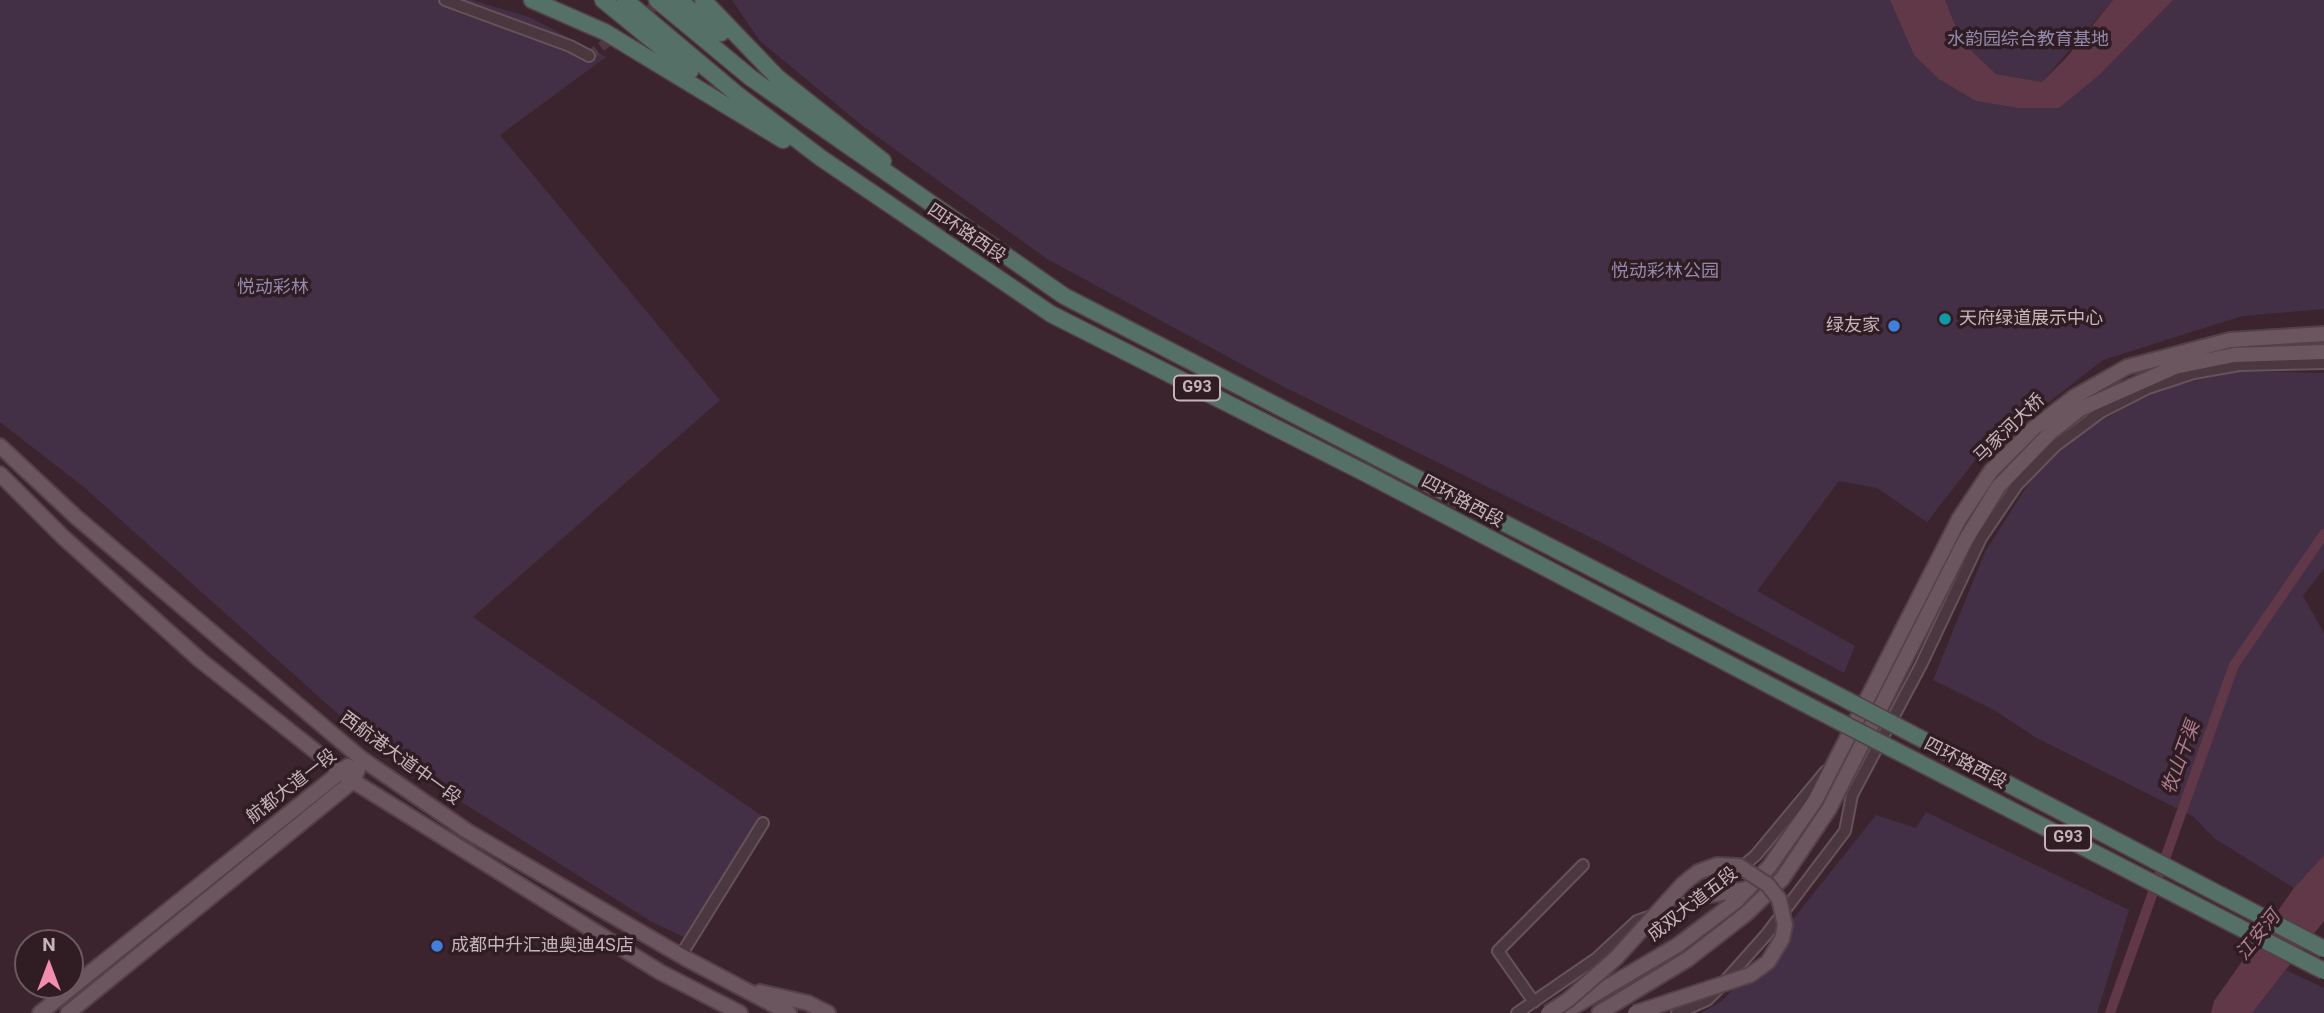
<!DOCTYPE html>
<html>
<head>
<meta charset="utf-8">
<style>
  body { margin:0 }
  #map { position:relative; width:2324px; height:1013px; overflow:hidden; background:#3b242d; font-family:Roboto,sans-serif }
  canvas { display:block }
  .north { position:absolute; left:14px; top:929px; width:70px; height:70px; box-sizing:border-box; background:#301d24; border:2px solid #6c5960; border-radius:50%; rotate:0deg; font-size:19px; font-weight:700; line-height:28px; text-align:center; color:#c7b3ba }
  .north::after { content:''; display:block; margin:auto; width:24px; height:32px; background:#f48bb0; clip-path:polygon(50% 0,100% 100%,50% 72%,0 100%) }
</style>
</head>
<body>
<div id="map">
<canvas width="2324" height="1013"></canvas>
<div class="north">N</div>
</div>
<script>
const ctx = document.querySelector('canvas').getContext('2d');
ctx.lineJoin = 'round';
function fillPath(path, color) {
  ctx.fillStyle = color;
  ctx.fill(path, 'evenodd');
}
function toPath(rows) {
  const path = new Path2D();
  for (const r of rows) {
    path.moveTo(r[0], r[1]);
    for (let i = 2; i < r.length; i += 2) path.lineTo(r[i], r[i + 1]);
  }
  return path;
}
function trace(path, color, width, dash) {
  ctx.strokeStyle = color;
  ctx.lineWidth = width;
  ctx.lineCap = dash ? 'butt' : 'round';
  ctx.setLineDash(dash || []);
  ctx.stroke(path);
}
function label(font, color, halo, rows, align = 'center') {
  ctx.font = font + ' Roboto,"Noto Sans SC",sans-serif';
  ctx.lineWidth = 7;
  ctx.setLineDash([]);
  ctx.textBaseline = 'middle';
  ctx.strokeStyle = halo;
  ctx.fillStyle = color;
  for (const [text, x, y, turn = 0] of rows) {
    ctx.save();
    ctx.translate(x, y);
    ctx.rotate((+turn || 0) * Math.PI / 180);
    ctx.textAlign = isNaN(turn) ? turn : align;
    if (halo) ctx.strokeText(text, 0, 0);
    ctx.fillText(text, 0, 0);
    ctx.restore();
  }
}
const green = toPath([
  [0,0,472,0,529,17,606,57,500,135,720,400,473,617,768,820,684,937,652,922,411,770,337,713,85,488,0,422],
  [732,0,1890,0,1914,55,1976,101,2018,108,2059,108,2173,0,2324,0,2324,309,2242,316,2103,360,1977,458,1927,522,1877,488,1839,481,1757,591,1855,646,1844,673,1602,543,1282,386,1047,259,864,127,760,41],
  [1945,0,2113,0,2042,82,1996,74,1962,42],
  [2238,371,2324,373,2324,568,2303,596,2324,633,2324,855,2294,888,2214,838,2194,817,2035,737,1994,710,1933,680,1985,552,2035,473,2084,430,2160,389],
  [1926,812,2129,910,2097,1013,1701,1013,1722,1001,1759,962,1876,815,1916,828],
  [2286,970,2324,988,2324,1013,2252,1013]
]);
const water = toPath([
  [1890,0,1945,0,1962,42,1996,74,2042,82,2066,58,2113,0,2173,0,2098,76,2059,108,2018,108,1976,101,1939,79,1914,55],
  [2324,855,2324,921,2252,1013,2211,1013,2214,1001,2294,888]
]);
const canal = toPath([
  [2110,1013,2234,665,2324,534]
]);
const minorTunnel = toPath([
  [589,56,662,0]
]);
const minor = toPath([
  [445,0,570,46,589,56],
  [681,955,763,823],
  [1534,1002,1498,951,1583,865],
  [1517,1013,1597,958,1637,921,1709,895,1756,855,1826,771],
  [1677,1013,1707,1000,1717,990,1766,935,1845,831,1852,795,1921,665,1981,538,2017,485,2055,446,2101,412,2148,388,2194,373,2239,365,2324,363]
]);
const major = toPath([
  [0,446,76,517,362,759,467,831,685,958,789,1013],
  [0,474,63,537,200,660,353,781,660,972,740,1013],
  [1709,895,1748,889],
  [760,992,808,1003,828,1013],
  [40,1013,348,766],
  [68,1013,353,781,362,759],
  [1563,1013,1678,945,1735,902,1769,867,1815,801,1959,519,1991,471,2034,428,2074,397,2127,367,2230,340,2324,334],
  [1599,1013,1688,959,1746,914,1782,879,1829,809,1965,541,1998,487,2051,432,2080,409,2175,367,2234,355,2324,352]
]);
const highway = toPath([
  [532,0,605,32,783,140],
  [603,0,690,71],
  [625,0,738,95,821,158,1051,314,1365,473,1811,707],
  [657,0,751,78,1064,296,1822,687],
  [678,0,721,33],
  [703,0,778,78,883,161]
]);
const majorBridge = toPath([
  [1548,1013,1568,1000,1616,958,1683,884,1698,872,1717,865,1739,866,1768,885,1779,899,1785,925,1782,939,1768,962,1750,975,1635,1013]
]);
const highwayBridge = toPath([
  [1822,687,2324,949],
  [1811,707,2324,971]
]);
const markers = [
  [1945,319,7,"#0f9aa8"],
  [1894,326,7,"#3f7fe0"],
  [437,946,7,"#3f7fe0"]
];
const shields = [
  [1197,388,46],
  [2068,838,46]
];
const shieldNames = [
  ["G93",1197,388],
  ["G93",2068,838]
];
const parkNames = [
  ["水韵园综合教育基地",2028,40],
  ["悦动彩林公园",1665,272],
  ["悦动彩林",273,288]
];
const streetNames = [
  ["四环路西段",966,234,34],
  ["马家河大桥",2010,429,-44],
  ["四环路西段",1462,502,28],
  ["西航港大道中一段",400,759,36],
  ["四环路西段",1965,764,27],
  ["航都大道一段",292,787,-38],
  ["成双大道五段",1693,905,-38]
];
const poiNames = [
  ["天府绿道展示中心",1959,319],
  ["绿友家",1880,326,"right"],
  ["成都中升汇迪奥迪4S店",451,946]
];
const waterNames = [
  ["牧山干渠",2182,758,-70],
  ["江安河",2259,936,-51]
];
fillPath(green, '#443046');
fillPath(water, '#613848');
trace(canal, '#613848', 10);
trace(minorTunnel, '#503942', 10, [10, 5]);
trace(minor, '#66535a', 14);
trace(major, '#544148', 18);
trace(highway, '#534047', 19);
trace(minor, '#4b373f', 10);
trace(major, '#6b555e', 14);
trace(highway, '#557167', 16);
trace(majorBridge, '#544148', 18, []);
trace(highwayBridge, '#534047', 19, []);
trace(majorBridge, '#6b555e', 14);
trace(highwayBridge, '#557167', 16);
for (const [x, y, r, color] of markers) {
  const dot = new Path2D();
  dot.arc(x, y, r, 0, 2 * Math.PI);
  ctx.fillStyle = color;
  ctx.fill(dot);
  trace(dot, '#301d24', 2.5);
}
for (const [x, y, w] of shields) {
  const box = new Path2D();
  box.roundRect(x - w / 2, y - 12.5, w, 25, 5);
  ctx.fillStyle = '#301d24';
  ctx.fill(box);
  trace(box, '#c7b3ba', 2);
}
label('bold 16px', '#c7b3ba', null, shieldNames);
label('18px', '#9289ac', '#301d24', parkNames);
label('18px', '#c7b3ba', '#301d24', streetNames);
label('18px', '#c7b3ba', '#301d24', poiNames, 'left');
label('italic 19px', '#ae7c8f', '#301d24', waterNames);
</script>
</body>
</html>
